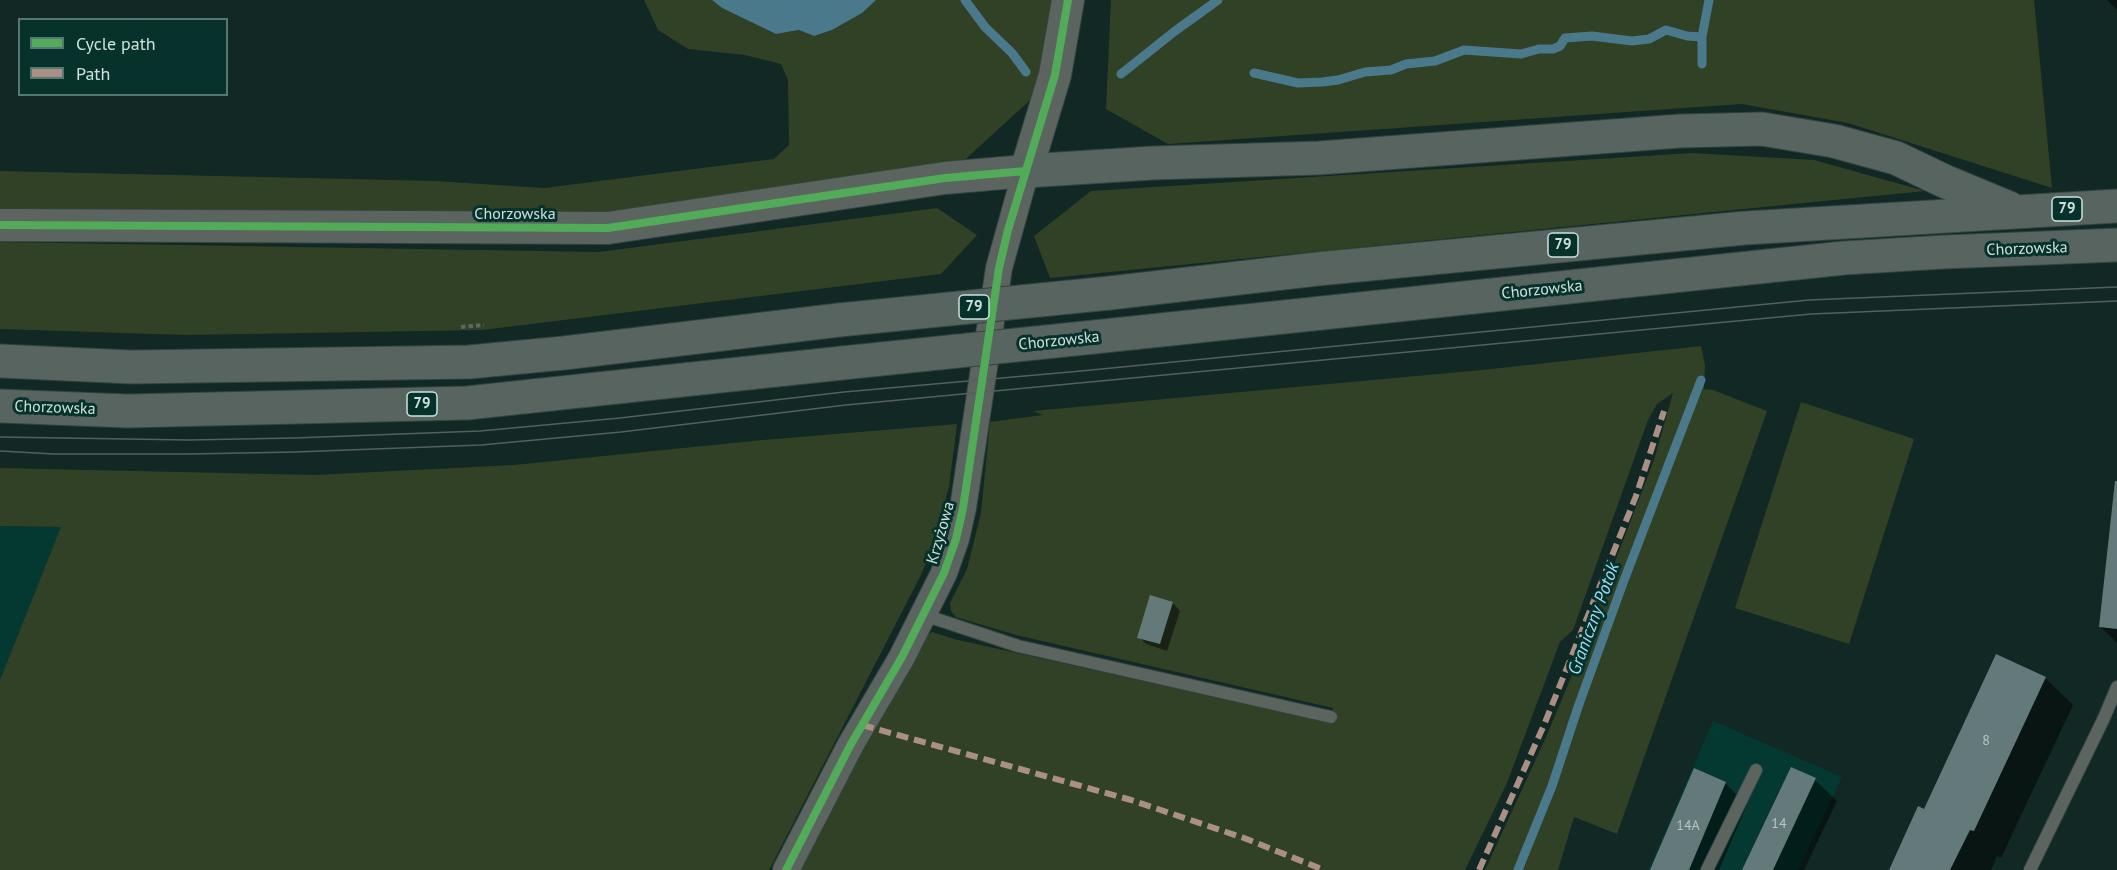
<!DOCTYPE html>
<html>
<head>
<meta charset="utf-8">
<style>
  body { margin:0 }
  #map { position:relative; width:2117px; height:870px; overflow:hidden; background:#112825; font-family:"PT Sans",sans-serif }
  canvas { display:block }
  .legend { position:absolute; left:18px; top:18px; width:210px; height:78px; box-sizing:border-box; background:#07322b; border:2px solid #567872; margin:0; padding:8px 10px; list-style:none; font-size:18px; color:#cde2dc }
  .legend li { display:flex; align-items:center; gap:12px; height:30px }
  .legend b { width:30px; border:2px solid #567872 }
</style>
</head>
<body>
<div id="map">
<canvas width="2117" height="870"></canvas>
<ul class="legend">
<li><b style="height:8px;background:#51ab58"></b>Cycle path</li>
<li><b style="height:8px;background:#ac8f84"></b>Path</li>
</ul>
</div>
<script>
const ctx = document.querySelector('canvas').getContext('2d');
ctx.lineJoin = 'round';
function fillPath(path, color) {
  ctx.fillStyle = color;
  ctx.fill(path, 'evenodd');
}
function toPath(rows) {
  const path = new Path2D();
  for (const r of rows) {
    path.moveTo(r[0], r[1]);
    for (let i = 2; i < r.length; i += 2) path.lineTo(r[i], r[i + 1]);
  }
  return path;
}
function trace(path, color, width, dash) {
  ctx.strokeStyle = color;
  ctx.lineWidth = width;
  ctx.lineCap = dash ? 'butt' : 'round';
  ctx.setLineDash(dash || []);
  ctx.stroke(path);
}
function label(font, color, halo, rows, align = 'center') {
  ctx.font = font + ' "PT Sans",sans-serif';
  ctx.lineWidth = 6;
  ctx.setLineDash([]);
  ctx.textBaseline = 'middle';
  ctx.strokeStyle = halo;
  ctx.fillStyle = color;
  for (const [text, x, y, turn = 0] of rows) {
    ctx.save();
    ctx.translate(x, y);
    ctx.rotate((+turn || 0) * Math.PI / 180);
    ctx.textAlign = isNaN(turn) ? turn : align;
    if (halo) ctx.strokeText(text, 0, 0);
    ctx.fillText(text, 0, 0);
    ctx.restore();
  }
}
const built = toPath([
  [0,526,62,527,0,680],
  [1713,721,1842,777,1798,870,1648,870]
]);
const green = toPath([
  [644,0,712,0,722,8,776,34,799,30,814,36,832,30,861,13,876,0,1057,0,1052,80,945,178,608,228,0,225,0,171,435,181,544,188,774,159,789,145,788,80,781,64,745,55,688,49,658,30],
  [1111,0,2034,0,2052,188,1848,123,1742,104,1168,144,1106,109],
  [1692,153,1814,160,1925,191,1050,278,1034,236,1091,191],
  [937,208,977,235,941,274,482,330,186,335,0,329,0,242,599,252],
  [1701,346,1705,365,1704,389,1713,390,1767,411,1617,834,1574,817,1558,870,1485,870,1547,735,1569,682,1654,460,1673,393,1657,404,1648,420,1573,630,1560,642,1507,783,1465,870,795,870,924,638,932,632,954,639,1330,723,1333,708,1016,635,956,617,951,611,950,603,967,569,981,513,990,422,1043,415,1033,411,1482,370],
  [1801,402,1914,439,1849,644,1735,608],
  [957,424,949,487,931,550,921,575,769,870,0,870,0,680,61,527,0,526,0,468,315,475,514,465,763,440]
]);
const water = toPath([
  [712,0,876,0,862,13,832,30,814,36,799,30,776,34,722,8]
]);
const shadow = toPath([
  [2107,0,2117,0,2117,10],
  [2117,481,2117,643,2101,627],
  [1173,603,1180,611,1167,651,1146,644,1139,637],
  [2045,678,2073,705,2001,858,1997,856,1991,870,1890,870,1924,811],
  [1792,769,1815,780,1837,801,1804,870,1743,870],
  [1725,783,1747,805,1719,870,1652,870]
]);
const stream = toPath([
  [965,0,985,27,1012,53,1026,72],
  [1702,64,1702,37,1709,0],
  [1254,73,1298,83,1322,82,1338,80,1365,72,1391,70,1406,64,1435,61,1464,50,1521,54,1539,49,1553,49,1560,46,1565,38,1592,36,1632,41,1649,39,1666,30,1687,36,1702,37],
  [1121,74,1175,31,1218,0],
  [1518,870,1552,786,1578,707,1623,583,1701,380]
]);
const building = toPath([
  [2115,481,2117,481,2117,629,2099,627],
  [1150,595,1173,602,1160,644,1137,638],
  [1996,654,2046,677,1974,831,1970,830,1950,870,1889,870,1918,806,1924,809],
  [1791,767,1816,778,1773,870,1742,870],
  [1694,768,1726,782,1689,870,1650,870]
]);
const path = toPath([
  [461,327,484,325]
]);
const service = toPath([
  [924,615,1018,646,1331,717],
  [1707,870,1756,770],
  [2030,870,2104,718,2117,687]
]);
const minor = toPath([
  [786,870,851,744,902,657,944,573,956,539,963,508,999,268,1026,171]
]);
const tertiary = toPath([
  [0,225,608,228,945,178,1026,171,1055,75,1068,0]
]);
const primary = toPath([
  [1026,171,1153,163,1319,158,1680,131,1762,129,1834,141,1896,158,1944,181,2009,208],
  [1110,293,1317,269,1745,228,2117,206],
  [1094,337,1844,258,1944,252,2117,245],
  [0,361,131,367,469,362,564,353,839,320],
  [0,406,128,411,467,403,842,363]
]);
const tram = toPath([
  [0,437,189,440,294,438,480,431,620,418,844,392,1081,371,1809,300,2117,287],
  [0,451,54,454,189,454,295,452,481,445,621,432,846,405,1811,314,2117,301]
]);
const primaryBridge = toPath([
  [839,320,1110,293],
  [842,363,1094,337]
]);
const quiet = toPath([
  [862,725,1131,800,1244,838,1324,870],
  [1479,870,1544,725,1636,496,1664,411]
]);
const cycleway = toPath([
  [0,225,608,228,945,178,1026,171],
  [786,870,851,744,902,657,944,573,956,539,963,508,999,268,1008,230,1055,75,1068,0]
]);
const numberNames = [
  ["8",1986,741],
  ["14",1779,824],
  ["14A",1688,826]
];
const shields = [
  [2067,209,30],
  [1563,245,30],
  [974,307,30],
  [422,404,30]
];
const shieldNames = [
  ["79",2067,209],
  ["79",1563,245],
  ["79",974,307],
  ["79",422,404]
];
const streetNames = [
  ["Chorzowska",515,214],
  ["Chorzowska",2027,249,-2],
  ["Chorzowska",1542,290,-6],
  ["Chorzowska",1059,341,-6],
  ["Chorzowska",55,408,2],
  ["Krzyżowa",941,533,-74]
];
const waterNames = [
  ["Graniczny Potok",1594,619,-70]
];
fillPath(built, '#033931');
fillPath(green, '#314125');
fillPath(water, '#4a798b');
fillPath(shadow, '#0007');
trace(stream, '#4a798b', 9);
fillPath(building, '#647a7a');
trace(service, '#314441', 14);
trace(minor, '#314441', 28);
trace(tertiary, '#314441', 34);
trace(primary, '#314441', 35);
trace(path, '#5b6562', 4, [4.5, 3]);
trace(service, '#5c6460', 12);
trace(minor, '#5c6460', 26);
trace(tertiary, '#5c6460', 32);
trace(primary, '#576460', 33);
trace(tram, '#53605d', 1.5);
trace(primaryBridge, '#314441', 35, []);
trace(primaryBridge, '#576460', 33);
trace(quiet, '#ac8f84', 6, [12, 6]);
trace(cycleway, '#51ab58', 8);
label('14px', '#b3c8c4', null, numberNames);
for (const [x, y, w] of shields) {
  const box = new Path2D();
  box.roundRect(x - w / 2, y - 12, w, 24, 4.5);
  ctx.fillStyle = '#07322b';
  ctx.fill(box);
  trace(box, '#cde2dc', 1.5);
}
label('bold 15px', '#cde2dc', null, shieldNames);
label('16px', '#cde2dc', '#07322b', streetNames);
label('italic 18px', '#a1dff9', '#07322b', waterNames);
</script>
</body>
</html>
